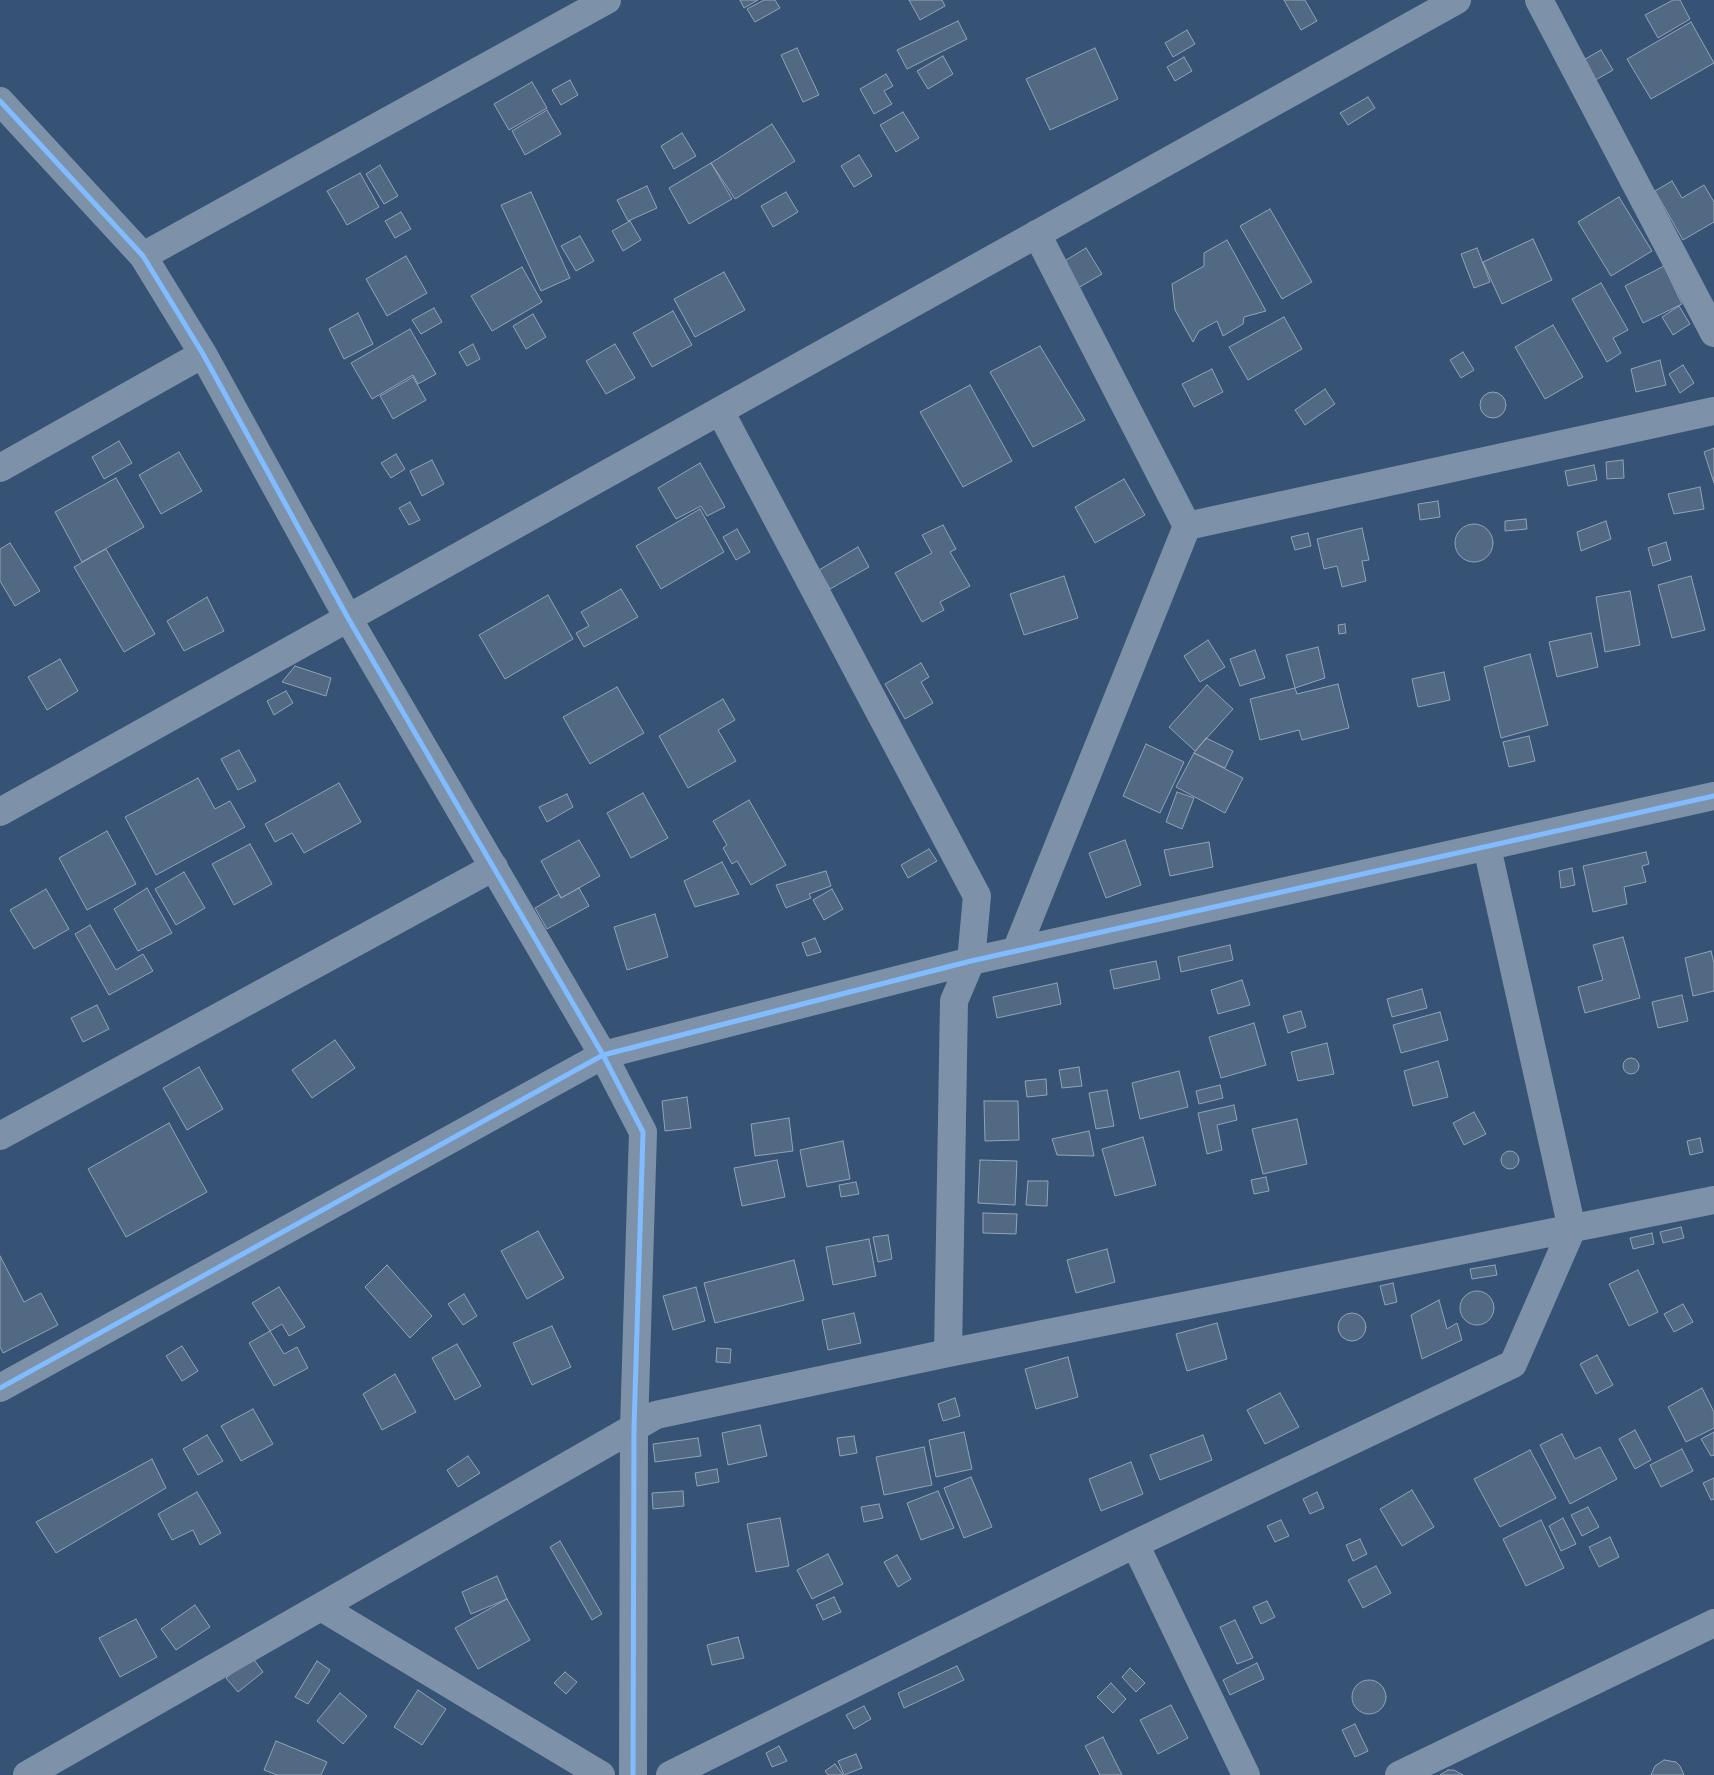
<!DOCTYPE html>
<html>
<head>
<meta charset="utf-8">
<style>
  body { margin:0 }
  canvas { display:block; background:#365274 }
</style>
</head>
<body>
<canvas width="1714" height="1775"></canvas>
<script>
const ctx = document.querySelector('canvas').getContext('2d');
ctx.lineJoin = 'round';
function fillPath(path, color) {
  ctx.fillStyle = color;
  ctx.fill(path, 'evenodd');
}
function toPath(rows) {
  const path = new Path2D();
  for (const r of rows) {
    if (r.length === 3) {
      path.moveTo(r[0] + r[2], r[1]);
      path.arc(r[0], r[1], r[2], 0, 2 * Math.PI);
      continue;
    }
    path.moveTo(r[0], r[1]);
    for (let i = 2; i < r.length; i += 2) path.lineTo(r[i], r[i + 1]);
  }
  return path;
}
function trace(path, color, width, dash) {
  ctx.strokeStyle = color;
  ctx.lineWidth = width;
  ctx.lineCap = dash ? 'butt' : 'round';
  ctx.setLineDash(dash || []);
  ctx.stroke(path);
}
const building = toPath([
  [740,0,758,0,744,8,740,0],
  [764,0,775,0,780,8,755,22,747,9,764,0],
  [909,0,942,0,945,6,920,20,909,0],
  [1284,0,1305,0,1317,21,1301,30,1284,0],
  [1673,0,1680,0,1690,19,1658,38,1645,15,1673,0],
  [958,21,967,39,907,69,897,50,958,21],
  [1691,22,1714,63,1651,99,1627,59,1691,22],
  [1187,30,1195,44,1173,57,1165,43,1187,30],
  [797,48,819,95,803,102,781,55,797,48],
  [1095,48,1118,99,1050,130,1026,79,1095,48],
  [1601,50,1613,70,1592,82,1580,62,1601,50],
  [943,56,953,74,928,89,917,71,943,56],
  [1184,57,1192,71,1175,81,1167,67,1184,57],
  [886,74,893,86,884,91,892,104,874,114,860,89,886,74],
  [570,80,578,95,561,105,552,90,570,80],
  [532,82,547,108,509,130,494,104,532,82],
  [1368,97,1375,108,1348,125,1340,113,1368,97],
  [547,110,561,134,525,155,512,131,547,110],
  [903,112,919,138,896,152,880,125,903,112],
  [772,124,795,161,735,199,711,163,772,124],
  [682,133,696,156,674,169,661,146,682,133],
  [859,155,872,176,854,187,841,166,859,155],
  [711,163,732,199,689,224,669,188,711,163],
  [380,165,398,196,384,204,366,174,380,165],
  [360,173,379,207,347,225,327,191,360,173],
  [1672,181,1682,198,1704,185,1714,202,1714,222,1683,240,1655,191,1672,181],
  [647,186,657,208,628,221,617,200,647,186],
  [531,192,570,278,541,291,501,205,531,192],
  [786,192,798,212,773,227,761,206,786,192],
  [1619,197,1652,251,1611,276,1578,222,1619,197],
  [1270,209,1312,282,1282,299,1240,226,1270,209],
  [401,212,411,229,395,238,385,221,401,212],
  [630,221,641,240,623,251,612,231,630,221],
  [580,236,594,261,576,271,561,246,580,236],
  [1533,239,1552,280,1502,304,1483,262,1533,239],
  [1227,240,1266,311,1244,317,1243,324,1223,336,1217,321,1199,331,1193,342,1175,310,1172,284,1204,266,1204,253,1227,240],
  [1086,248,1102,274,1078,288,1063,262,1086,248],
  [1477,248,1490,282,1474,288,1461,254,1477,248],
  [406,256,427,293,387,316,366,279,406,256],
  [1664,266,1682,304,1643,323,1625,286,1664,266],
  [522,267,542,302,492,331,471,296,522,267],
  [724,272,745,310,695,337,674,299,724,272],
  [1601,283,1628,330,1613,338,1621,353,1607,362,1572,299,1601,283],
  [1679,306,1690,324,1673,335,1662,317,1679,306],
  [434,308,442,322,421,334,412,320,434,308],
  [673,311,692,345,652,367,633,333,673,311],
  [358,313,373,344,344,359,329,329,358,313],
  [533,314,546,337,526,349,513,326,533,314],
  [1284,317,1302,349,1248,380,1229,347,1284,317],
  [1553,325,1583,377,1545,399,1515,347,1553,325],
  [410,329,436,374,418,384,413,375,372,399,351,363,410,329],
  [473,344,480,359,467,366,459,352,473,344],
  [615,344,635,378,606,394,586,361,615,344],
  [1040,346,1085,420,1033,447,990,372,1040,346],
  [1463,352,1474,370,1461,378,1450,360,1463,352],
  [1660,360,1666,385,1636,392,1631,369,1660,360],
  [1683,365,1694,383,1680,393,1669,374,1683,365],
  [1212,369,1223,392,1194,407,1182,384,1212,369],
  [413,377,426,400,393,419,380,396,413,377],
  [970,385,1012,461,963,487,920,412,970,385],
  [1325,389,1335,404,1305,425,1295,410,1325,389],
  [1493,405,13],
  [119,441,132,463,104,479,92,457,119,441],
  [1714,448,1714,483,1704,452,1714,448],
  [179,452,202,491,161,514,139,475,179,452],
  [396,454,405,469,391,478,381,463,396,454],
  [432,460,444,484,422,496,410,471,432,460],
  [1623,460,1624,478,1607,479,1606,462,1623,460],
  [700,463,725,507,707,516,701,506,676,519,658,488,700,463],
  [1594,465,1597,480,1568,486,1565,471,1594,465],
  [116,478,144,527,82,562,55,512,116,478],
  [1124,479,1145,515,1095,543,1075,507,1124,479],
  [1700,487,1704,509,1674,514,1668,494,1700,487],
  [1438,501,1440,517,1420,520,1418,504,1438,501],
  [410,502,420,520,409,525,399,508,410,502],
  [700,509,724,552,661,589,636,546,700,509],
  [1526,519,1527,529,1505,531,1505,521,1526,519],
  [1606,521,1611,539,1581,551,1577,532,1606,521],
  [1474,543,19],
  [943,525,956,549,950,552,970,586,940,602,944,610,922,622,895,573,932,553,922,535,943,525],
  [1362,528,1369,560,1362,561,1366,581,1342,587,1337,566,1324,569,1317,539,1362,528],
  [737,529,750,552,736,560,723,537,737,529],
  [1308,533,1311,546,1295,550,1291,537,1308,533],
  [1666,542,1671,560,1653,566,1648,548,1666,542],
  [10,543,40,591,15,606,0,581,0,549,10,543],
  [858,547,869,567,830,589,819,570,858,547],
  [106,549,155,634,124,652,74,567,106,549],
  [1064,576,1078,618,1024,635,1010,594,1064,576],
  [1691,576,1705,630,1672,638,1658,585,1691,576],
  [621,589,638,617,584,647,576,633,589,626,581,612,621,589],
  [1630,591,1640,645,1605,652,1596,597,1630,591],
  [548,595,573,639,505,679,479,635,548,595],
  [207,597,224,631,184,651,167,621,207,597],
  [1345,624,1346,633,1339,634,1338,625,1345,624],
  [1591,633,1598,667,1557,677,1549,642,1591,633],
  [1208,640,1225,667,1200,682,1184,656,1208,640],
  [1318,647,1325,678,1295,688,1286,655,1318,647],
  [1255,650,1265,678,1240,686,1230,659,1255,650],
  [1530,654,1548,725,1501,738,1484,667,1530,654],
  [60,659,78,691,47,710,28,677,60,659],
  [921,663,929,677,921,682,933,703,905,719,885,684,921,663],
  [295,666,331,678,326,696,282,682,295,666],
  [1444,672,1450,700,1418,707,1412,679,1444,672],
  [1338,684,1349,728,1302,740,1299,730,1260,740,1250,699,1295,688,1297,694,1338,684],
  [1207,685,1233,709,1195,751,1169,727,1207,685],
  [617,687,644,733,590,764,563,717,617,687],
  [286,691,293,703,274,715,267,701,286,691],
  [723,699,735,720,718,730,736,761,688,788,659,736,723,699],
  [1529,736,1535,761,1509,767,1503,742,1529,736],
  [1206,738,1233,751,1225,768,1194,753,1206,738],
  [1146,744,1184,762,1160,813,1123,796,1146,744],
  [239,750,256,781,238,790,221,759,239,750],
  [1194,753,1243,778,1225,813,1176,787,1194,753],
  [198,778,215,809,230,801,245,827,156,875,125,817,198,778],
  [339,783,361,822,304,853,292,833,275,842,265,824,339,783],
  [1177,792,1194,798,1182,829,1166,822,1177,792],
  [643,793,668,838,631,858,607,813,643,793],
  [567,794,573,807,547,822,539,807,567,794],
  [749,800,786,865,751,885,737,861,732,864,723,848,727,845,713,821,749,800],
  [107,831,136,884,87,910,59,858,107,831],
  [579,840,600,876,561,898,541,861,579,840],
  [1125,840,1141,885,1106,898,1089,853,1125,840],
  [1209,842,1213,867,1170,876,1164,850,1209,842],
  [250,844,272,884,234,905,212,864,250,844],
  [929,849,937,861,908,878,901,865,929,849],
  [1646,852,1649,864,1642,866,1646,882,1624,887,1627,904,1593,912,1583,866,1646,852],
  [722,862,739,894,695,907,684,881,722,862],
  [1572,868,1575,885,1561,888,1559,871,1572,868],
  [826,871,831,886,809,894,811,898,786,908,776,885,826,871],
  [184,872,205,908,176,925,155,889,184,872],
  [147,888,172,933,138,951,114,909,147,888],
  [579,888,589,906,547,929,535,908,559,894,561,898,579,888],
  [46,889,69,929,34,949,10,910,46,889],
  [832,889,843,909,824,920,813,900,832,889],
  [655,914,668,957,627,970,614,927,655,914],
  [90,925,116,970,143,954,153,971,109,995,75,934,90,925],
  [1623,937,1640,998,1585,1013,1578,987,1603,980,1593,945,1623,937],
  [815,938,821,952,807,956,802,943,815,938],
  [1230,945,1233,960,1181,972,1178,957,1230,945],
  [1711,951,1714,963,1714,991,1693,996,1685,958,1711,951],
  [1156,961,1160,979,1114,989,1110,970,1156,961],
  [1242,980,1250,1005,1218,1014,1211,990,1242,980],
  [1057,983,1061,1004,997,1018,993,997,1057,983],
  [1422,989,1427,1008,1392,1017,1387,999,1422,989],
  [1682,995,1688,1021,1658,1028,1652,1002,1682,995],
  [97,1005,109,1029,83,1042,71,1018,97,1005],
  [1301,1011,1306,1027,1288,1033,1283,1016,1301,1011],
  [1440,1012,1448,1040,1401,1053,1393,1025,1440,1012],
  [1254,1023,1266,1065,1221,1078,1209,1037,1254,1023],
  [335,1040,355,1068,312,1098,292,1070,335,1040],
  [1327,1043,1334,1074,1298,1081,1291,1052,1327,1043],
  [1631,1066,8],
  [1438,1061,1448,1097,1413,1106,1404,1071,1438,1061],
  [199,1067,223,1109,187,1130,163,1088,199,1067],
  [1079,1067,1082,1086,1062,1088,1059,1070,1079,1067],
  [1179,1071,1188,1107,1140,1119,1132,1083,1179,1071],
  [1046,1079,1047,1095,1027,1097,1025,1081,1046,1079],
  [1220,1085,1223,1098,1199,1104,1196,1091,1220,1085],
  [1107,1090,1114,1126,1096,1129,1089,1093,1107,1090],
  [687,1097,691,1128,665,1131,662,1101,687,1097],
  [984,1101,1018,1101,1019,1140,985,1141,984,1101],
  [1234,1105,1237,1120,1217,1125,1222,1150,1207,1154,1198,1113,1234,1105],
  [1474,1112,1486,1134,1464,1145,1453,1123,1474,1112],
  [789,1118,793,1151,755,1156,751,1124,789,1118],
  [1297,1119,1307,1164,1263,1174,1252,1129,1297,1119],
  [169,1123,207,1192,126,1237,88,1169,169,1123],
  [1089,1131,1094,1156,1057,1155,1052,1139,1089,1131],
  [1143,1137,1156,1185,1115,1196,1102,1149,1143,1137],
  [1700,1138,1703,1152,1690,1155,1687,1141,1700,1138],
  [843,1141,850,1179,807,1187,800,1150,843,1141],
  [1510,1160,9],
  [777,1160,785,1197,742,1206,734,1168,777,1160],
  [980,1160,1017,1161,1015,1205,978,1203,980,1160],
  [1266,1177,1269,1191,1254,1194,1251,1180,1266,1177],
  [1028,1181,1048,1181,1047,1206,1026,1205,1028,1181],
  [856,1182,859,1194,841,1197,839,1185,856,1182],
  [983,1213,1017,1214,1016,1234,983,1233,983,1213],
  [1681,1227,1684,1238,1663,1243,1660,1232,1681,1227],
  [538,1231,564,1278,527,1299,501,1251,538,1231],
  [1652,1233,1654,1244,1633,1249,1630,1238,1652,1233],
  [888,1235,892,1259,878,1262,873,1237,888,1235],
  [869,1239,876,1276,833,1285,826,1247,869,1239],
  [1107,1249,1115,1282,1076,1293,1067,1260,1107,1249],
  [0,1256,24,1302,41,1293,58,1325,3,1353,0,1347,0,1256],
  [794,1260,804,1300,715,1323,704,1283,794,1260],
  [387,1265,432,1316,410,1338,365,1287,387,1265],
  [1495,1265,1497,1275,1472,1279,1470,1269,1495,1265],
  [1638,1270,1658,1312,1629,1326,1609,1284,1638,1270],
  [1393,1283,1397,1302,1385,1305,1380,1286,1393,1283],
  [279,1287,305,1327,289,1336,282,1324,270,1331,252,1303,279,1287],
  [696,1287,705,1321,673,1330,663,1296,696,1287],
  [1477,1308,17],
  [464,1294,477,1316,463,1325,448,1304,464,1294],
  [1439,1300,1447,1329,1457,1323,1462,1340,1422,1359,1411,1315,1439,1300],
  [1683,1304,1693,1322,1674,1332,1664,1314,1683,1304],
  [854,1313,861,1343,828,1350,822,1320,854,1313],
  [1352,1327,14],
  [1217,1323,1227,1359,1187,1371,1176,1334,1217,1323],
  [552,1326,571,1367,532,1385,513,1343,552,1326],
  [270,1331,284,1354,297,1347,308,1368,274,1386,249,1343,270,1331],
  [457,1344,481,1386,455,1400,432,1358,457,1344],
  [182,1346,198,1371,182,1381,166,1356,182,1346],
  [717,1348,731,1349,730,1363,716,1362,717,1348],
  [1597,1355,1613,1385,1596,1394,1580,1364,1597,1355],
  [1068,1357,1078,1397,1036,1409,1025,1369,1068,1357],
  [395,1374,416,1412,382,1430,363,1394,395,1374],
  [1702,1388,1714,1412,1714,1428,1686,1442,1668,1407,1702,1388],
  [1280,1393,1299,1427,1265,1444,1247,1410,1280,1393],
  [955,1398,960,1416,943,1421,938,1404,955,1398],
  [253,1409,273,1444,241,1461,221,1426,253,1409],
  [760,1425,767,1456,728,1465,722,1433,760,1425],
  [1635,1430,1651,1460,1635,1469,1619,1439,1635,1430],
  [964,1432,972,1469,936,1477,929,1440,964,1432],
  [1714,1432,1714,1455,1711,1456,1701,1439,1714,1432],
  [1562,1434,1575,1459,1600,1447,1617,1479,1570,1504,1540,1445,1562,1434],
  [207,1435,223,1461,198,1475,183,1449,207,1435],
  [1203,1435,1212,1460,1160,1480,1150,1455,1203,1435],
  [854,1436,857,1453,840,1456,837,1438,854,1436],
  [698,1438,701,1456,655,1462,653,1444,698,1438],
  [924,1447,932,1485,884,1495,876,1457,924,1447],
  [1682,1449,1693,1471,1661,1487,1650,1465,1682,1449],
  [1530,1450,1556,1498,1500,1527,1474,1479,1530,1450],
  [468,1456,480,1473,458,1487,447,1470,468,1456],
  [152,1459,166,1488,56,1553,36,1522,152,1459],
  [1131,1462,1143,1494,1101,1511,1089,1479,1131,1462],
  [717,1469,719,1482,697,1486,695,1473,717,1469],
  [971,1477,992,1527,964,1538,944,1488,971,1477],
  [1714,1478,1714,1499,1711,1500,1703,1483,1714,1478],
  [1412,1490,1434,1527,1402,1546,1380,1509,1412,1490],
  [683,1491,684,1506,653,1509,652,1493,683,1491],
  [938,1491,954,1528,921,1540,907,1503,938,1491],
  [197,1492,221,1533,200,1545,193,1530,172,1540,158,1514,197,1492],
  [1317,1492,1324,1508,1310,1514,1303,1499,1317,1492],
  [879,1504,883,1518,864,1522,861,1507,879,1504],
  [1588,1507,1599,1527,1582,1536,1571,1515,1588,1507],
  [780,1518,789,1566,756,1572,747,1524,780,1518],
  [1563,1518,1576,1544,1561,1551,1549,1526,1563,1518],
  [1281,1520,1289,1536,1275,1542,1267,1526,1281,1520],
  [1541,1520,1564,1568,1526,1586,1503,1539,1541,1520],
  [1610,1537,1619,1557,1599,1567,1589,1547,1610,1537],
  [1360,1539,1367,1554,1353,1561,1346,1545,1360,1539],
  [560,1541,602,1614,592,1620,550,1547,560,1541],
  [828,1554,843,1584,812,1599,797,1570,828,1554],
  [897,1555,911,1579,898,1587,884,1562,897,1555],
  [1376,1566,1391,1593,1363,1608,1348,1580,1376,1566],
  [497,1576,507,1599,471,1614,462,1592,497,1576],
  [834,1597,841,1612,823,1620,816,1605,834,1597],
  [507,1599,530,1640,478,1669,455,1628,507,1599],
  [1267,1601,1275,1617,1261,1624,1253,1607,1267,1601],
  [195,1605,210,1627,176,1650,161,1629,195,1605],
  [136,1619,157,1657,120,1677,99,1638,136,1619],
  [1235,1620,1253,1658,1237,1664,1220,1627,1235,1620],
  [738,1637,744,1658,712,1665,707,1645,738,1637],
  [252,1657,263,1672,238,1692,226,1678,252,1657],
  [317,1661,330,1670,308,1704,295,1697,317,1661],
  [1257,1663,1264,1679,1230,1695,1223,1680,1257,1663],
  [957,1666,964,1680,904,1708,898,1693,957,1666],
  [1130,1668,1145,1683,1136,1692,1122,1677,1130,1668],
  [565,1672,577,1682,566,1694,554,1683,565,1672],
  [1369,1697,17],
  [1111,1683,1126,1699,1113,1713,1097,1697,1111,1683],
  [418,1690,446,1709,422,1745,394,1727,418,1690],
  [340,1693,367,1716,343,1744,317,1721,340,1693],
  [1171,1705,1188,1738,1158,1754,1140,1720,1171,1705],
  [864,1706,871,1719,854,1729,846,1715,864,1706],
  [1355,1724,1368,1751,1355,1757,1342,1730,1355,1724],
  [1103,1737,1122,1775,1100,1775,1085,1746,1103,1737],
  [276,1741,327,1762,321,1775,277,1775,264,1770,276,1741],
  [779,1746,787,1761,772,1767,766,1753,779,1746],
  [856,1754,862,1768,844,1775,838,1761,856,1754],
  [1664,1760,1676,1762,1680,1766,1684,1775,1651,1775,1655,1766,1664,1760],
  [835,1764,843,1775,828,1775,825,1771,835,1764],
  [1448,1770,1454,1770,1463,1775,1440,1775,1448,1770]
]);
const minor = toPath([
  [1539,0,1714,333],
  [0,101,143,256,203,354,348,618,603,1055,643,1132,634,1428,633,1775],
  [1037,234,1187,526,1714,411],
  [143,256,607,0],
  [720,411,977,896,971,961,954,1001,948,1353],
  [0,468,203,354],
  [1016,951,1187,526],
  [0,1136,494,867],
  [0,1388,603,1055,971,961,1714,796],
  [1135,1544,1246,1775],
  [321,1607,601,1775],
  [27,1775,656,1415,948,1353,1714,1200],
  [670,1775,1135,1544,1513,1364,1572,1229,1487,847],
  [1399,1775,1714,1623]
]);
const tertiary = toPath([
  [0,812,1457,0]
]);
const cycleway = toPath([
  [0,101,143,256,203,354,348,618,603,1055,643,1132,634,1428,633,1775],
  [0,1388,603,1055,971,961,1714,796]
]);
fillPath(building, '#526984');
trace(building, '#92a2b6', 1);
trace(minor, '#7d92a8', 28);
trace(tertiary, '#7d92a8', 28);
trace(cycleway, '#80bcff', 5);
</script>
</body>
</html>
